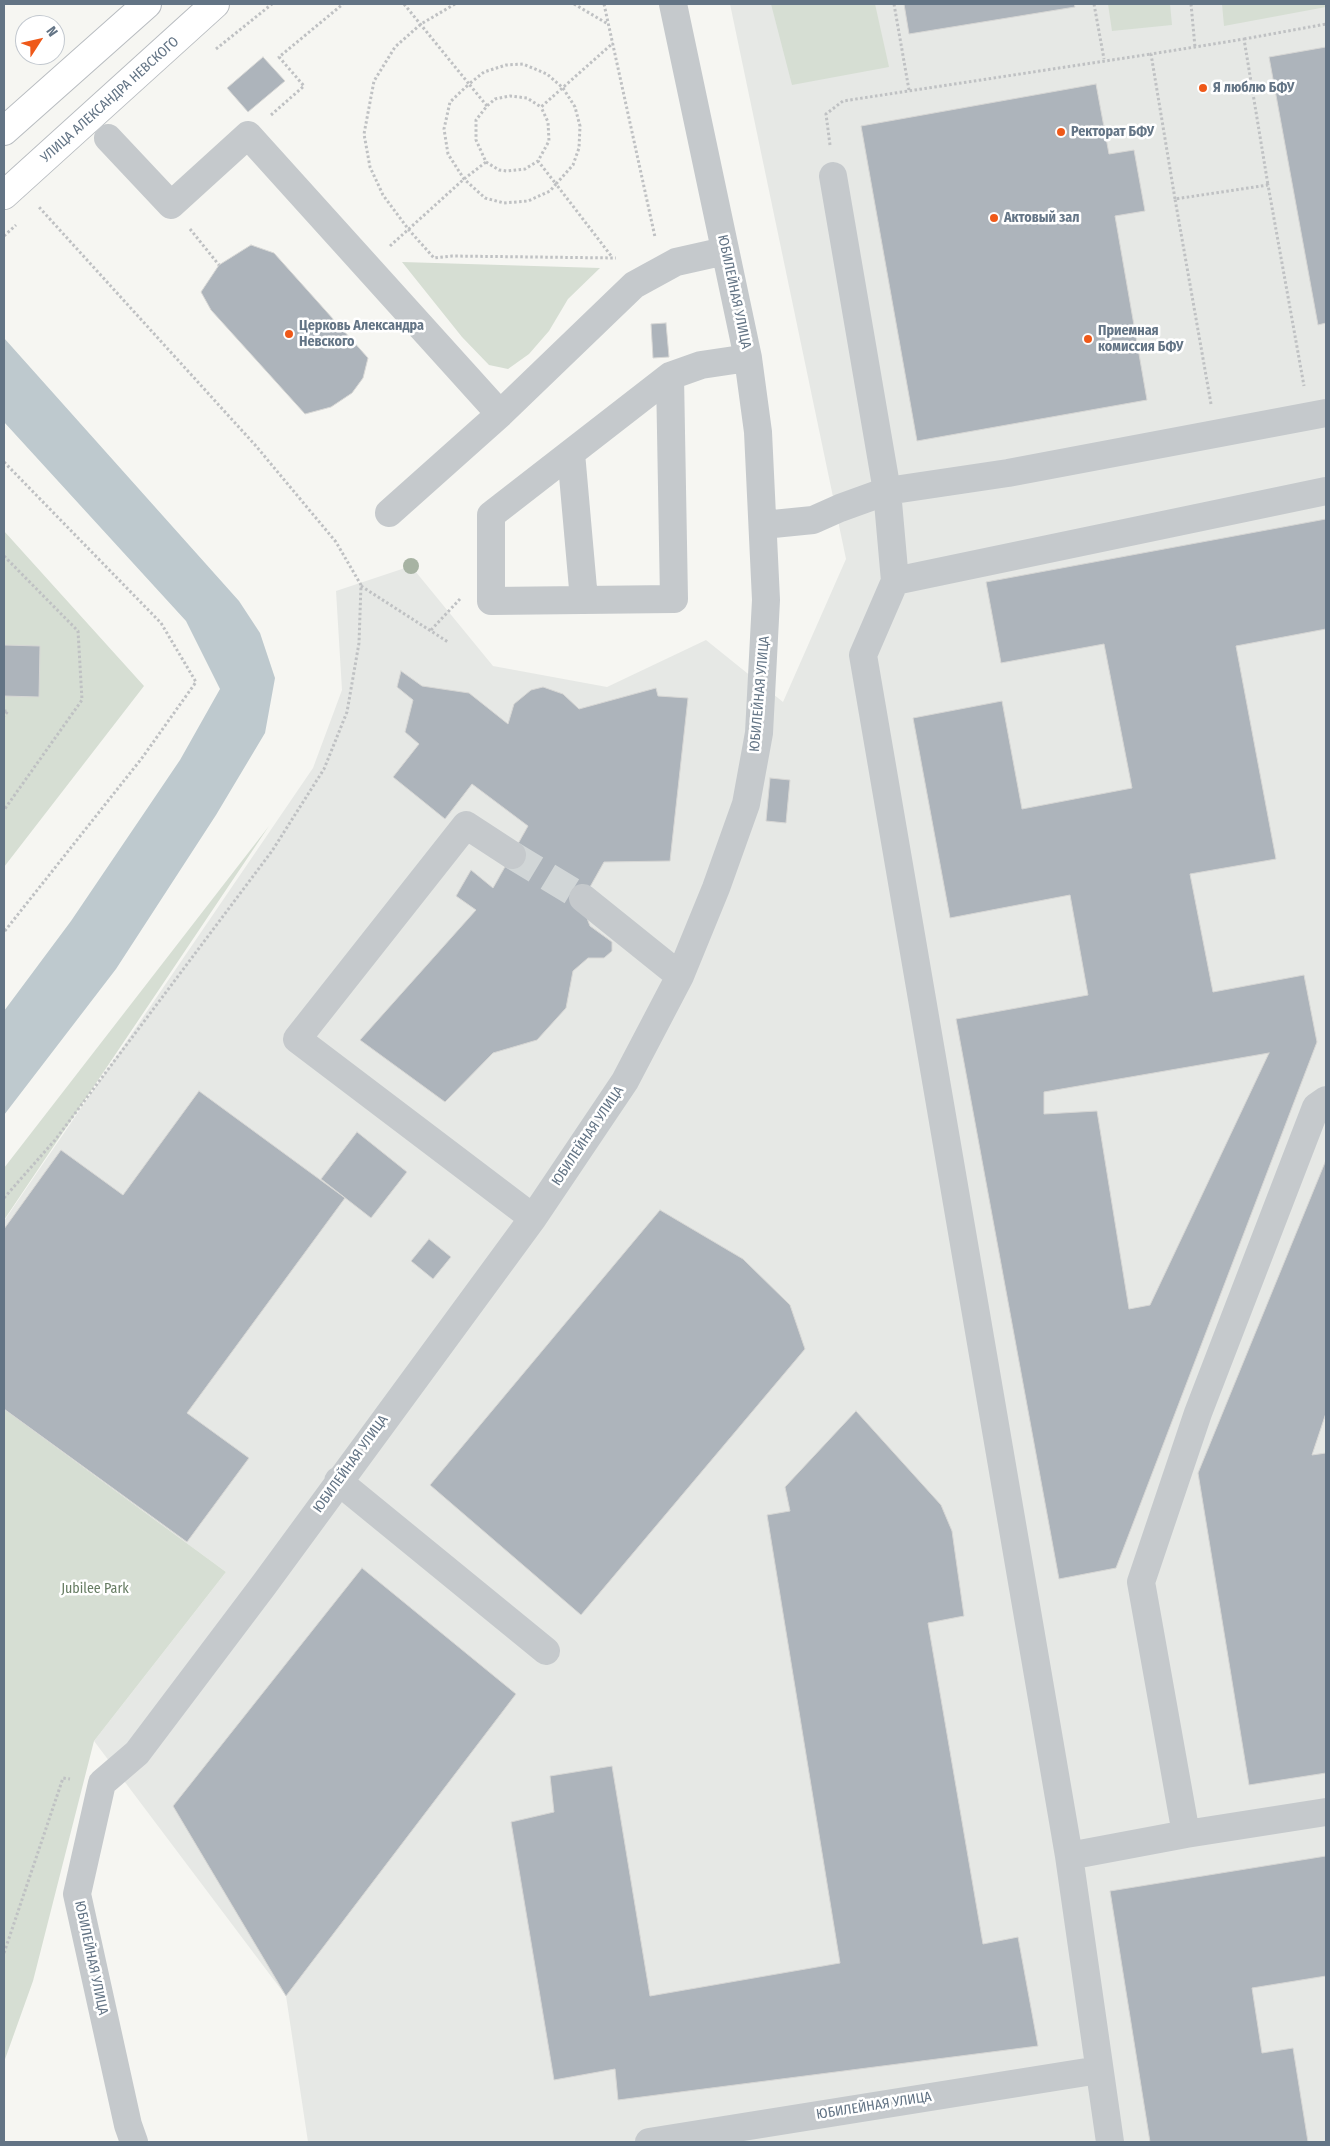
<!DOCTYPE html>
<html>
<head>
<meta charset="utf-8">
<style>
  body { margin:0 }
  #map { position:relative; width:1330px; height:2146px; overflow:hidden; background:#f6f6f2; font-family:"Fira Sans Condensed",sans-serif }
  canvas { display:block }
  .frame { position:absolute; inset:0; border:5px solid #637485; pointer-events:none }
  .north { position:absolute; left:15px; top:15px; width:50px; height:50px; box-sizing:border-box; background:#fff; border:1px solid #c1c7ce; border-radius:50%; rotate:55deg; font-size:14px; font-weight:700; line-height:20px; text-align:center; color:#637485 }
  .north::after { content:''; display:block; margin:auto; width:18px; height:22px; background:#ef5919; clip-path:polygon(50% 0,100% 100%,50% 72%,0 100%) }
</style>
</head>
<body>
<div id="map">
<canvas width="1330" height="2146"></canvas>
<div class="frame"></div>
<div class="north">N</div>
</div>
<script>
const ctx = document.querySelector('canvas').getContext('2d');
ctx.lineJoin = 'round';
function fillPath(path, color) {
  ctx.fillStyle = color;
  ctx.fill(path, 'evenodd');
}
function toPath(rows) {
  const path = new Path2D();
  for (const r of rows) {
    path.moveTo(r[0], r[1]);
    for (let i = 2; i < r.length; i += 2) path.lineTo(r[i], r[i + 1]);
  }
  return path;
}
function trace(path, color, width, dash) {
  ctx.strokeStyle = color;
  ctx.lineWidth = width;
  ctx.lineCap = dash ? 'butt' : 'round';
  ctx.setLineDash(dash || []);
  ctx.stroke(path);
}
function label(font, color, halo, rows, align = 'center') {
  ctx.font = font + ' "Fira Sans Condensed",sans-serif';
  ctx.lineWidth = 5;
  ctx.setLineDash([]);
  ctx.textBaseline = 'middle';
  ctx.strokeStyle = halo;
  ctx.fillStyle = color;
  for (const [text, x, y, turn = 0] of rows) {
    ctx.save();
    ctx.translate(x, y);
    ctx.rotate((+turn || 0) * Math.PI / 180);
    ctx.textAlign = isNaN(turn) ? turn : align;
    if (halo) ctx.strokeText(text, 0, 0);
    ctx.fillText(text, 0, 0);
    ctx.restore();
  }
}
const built = toPath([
  [730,4,1326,4,1326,2142,308,2142,286,1996,94,1741,226,1572,4,1409,4,1221,313,768,342,690,336,591,411,566,493,666,607,687,706,640,783,702,846,559]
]);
const green = toPath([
  [771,4,875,4,889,67,792,85],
  [1108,4,1170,4,1172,25,1112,31],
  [1222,4,1326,4,1326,7,1224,26],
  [402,262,600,268,568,299,549,331,529,354,508,369,489,365,462,337],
  [4,531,144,686,4,867],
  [269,826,4,1220,4,1168],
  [4,1409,226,1572,94,1741,33,1981,4,2062]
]);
const water = toPath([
  [4,338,239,601,260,633,275,678,265,733,216,815,116,969,4,1115,4,1011,71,921,180,760,220,689,186,621,4,422]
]);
const building = toPath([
  [904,4,1074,4,1075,7,909,34,904,4],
  [1326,47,1326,323,1318,325,1269,57,1326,47],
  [263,57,285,81,248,112,227,88,263,57],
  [1096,84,1109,154,1134,150,1145,211,1115,216,1147,400,917,441,861,126,1096,84],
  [251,245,274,253,368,358,363,378,352,393,331,407,305,414,211,310,201,292,219,265,251,245],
  [666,323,669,357,653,358,651,324,666,323],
  [1326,519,1326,629,1236,646,1276,859,1190,874,1213,992,1304,975,1317,1042,1116,1568,1059,1579,956,1019,1088,995,1070,895,950,918,913,718,1002,701,1022,809,1132,788,1104,644,1001,663,986,582,1326,519],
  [1269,1053,1150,1305,1129,1309,1097,1111,1044,1114,1044,1092,1269,1053],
  [4,645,40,646,39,697,4,696,4,645],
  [401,671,422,686,469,693,508,724,514,704,531,690,543,687,563,694,579,709,656,688,658,696,688,698,670,861,604,862,581,903,590,926,612,942,612,951,604,958,588,958,573,971,566,1008,537,1040,493,1053,445,1102,360,1040,476,910,456,896,471,870,493,888,528,826,472,784,445,819,393,777,419,744,405,732,413,700,397,687,401,671],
  [770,778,790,780,786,823,766,821,770,778],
  [199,1091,345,1198,187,1413,249,1458,187,1542,4,1409,4,1229,61,1150,123,1195,199,1091],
  [357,1132,407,1172,371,1218,321,1179,357,1132],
  [1326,1160,1326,1413,1312,1455,1326,1453,1326,1773,1249,1785,1198,1473,1326,1160],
  [660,1210,743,1259,790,1305,805,1349,581,1615,430,1485,660,1210],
  [429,1239,451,1257,433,1279,411,1261,429,1239],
  [856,1411,941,1505,952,1531,964,1616,928,1623,983,1944,1018,1937,1038,2046,618,2100,615,2069,554,2080,511,1822,554,1812,550,1776,612,1766,650,1996,840,1963,767,1515,790,1511,785,1487,856,1411],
  [362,1568,516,1694,286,1996,173,1806,362,1568],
  [1326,1856,1326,1976,1252,1988,1262,2053,1293,2048,1308,2142,1150,2142,1110,1891,1326,1856]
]);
const minorTunnel = toPath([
  [512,855,583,898]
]);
const path = toPath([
  [404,4,469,84,450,102,444,129,448,154,464,179,485,198,504,203,528,201,550,191,556,184,612,257],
  [455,4,421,24,395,47,374,81,364,134,370,167,383,195,409,230,434,258,452,256,616,258],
  [574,4,608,24],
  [604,4,655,237],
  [894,4,909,90],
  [1094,4,1104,59],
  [1191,4,1195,47],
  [1244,39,1326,24],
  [216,49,272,4],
  [487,106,469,84,484,72,506,65,523,64,547,74,563,88,575,107,580,126,579,148,573,165,556,184,538,161],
  [271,115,304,86,279,57,343,4],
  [830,145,826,114,843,101,1151,54],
  [486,162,499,170,507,171,525,169,538,161,549,141,548,122,541,107],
  [1175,199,1151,54,1195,47,1244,39,1268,185],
  [190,229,219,265],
  [4,236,16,225],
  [390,246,464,179,486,162,476,140,476,120,487,106,495,99,510,96,527,98,541,107,613,43],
  [1211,404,1175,199,1268,185,1304,386],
  [4,462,161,623,196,682,142,758,4,932],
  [4,556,78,631,82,700,4,810],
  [361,586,448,642],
  [431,630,460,599],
  [4,711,8,711,4,716],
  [4,1198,55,1140,272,851,324,769,347,712,359,643,361,585,336,542,256,446,38,206],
  [4,1953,63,1778,70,1779]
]);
const minor = toPath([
  [108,138,171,205,248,135,500,414],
  [833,176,887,491,895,581,863,655,1069,1856,1110,2142],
  [670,376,674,599,491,601,491,515,670,376,701,365,748,358],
  [571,453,584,600],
  [389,513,500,414,634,285,676,262,725,251],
  [763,525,813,520,840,508,887,491,1008,473,1326,413],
  [895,581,1326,491],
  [512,855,466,825,297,1039,533,1218],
  [583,898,680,976],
  [338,1481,546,1651],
  [1186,1834,1326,1812],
  [1069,1856,1186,1834,1141,1582,1198,1413,1316,1107,1326,1100],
  [134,2142,128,2125,77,1894,102,1783,137,1753,263,1586,533,1218,625,1081,680,976,716,888,746,804,759,733,766,600,758,432,748,358,673,4],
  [649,2142,1099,2070]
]);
const major = toPath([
  [4,131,147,4],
  [4,195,215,4]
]);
const trees = [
  [411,566]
];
const markers = [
  [1203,88,5,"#ef5919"],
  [1061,132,5,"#ef5919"],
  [994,218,5,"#ef5919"],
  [289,334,5,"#ef5919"],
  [1088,339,5,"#ef5919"]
];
const poiNames = [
  ["Я люблю БФУ",1213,88],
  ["Ректорат БФУ",1071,132],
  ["Актовый зал",1004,218],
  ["Церковь Александра",299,326],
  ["Невского",299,342],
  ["Приемная",1098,331],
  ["комиссия БФУ",1098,347]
];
const streetNames = [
  ["УЛИЦА АЛЕКСАНДРА НЕВСКОГО",110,100,-42],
  ["ЮБИЛЕЙНАЯ УЛИЦА",734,292,78],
  ["ЮБИЛЕЙНАЯ УЛИЦА",760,694,-85],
  ["ЮБИЛЕЙНАЯ УЛИЦА",588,1136,-56],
  ["ЮБИЛЕЙНАЯ УЛИЦА",351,1464,-54],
  ["ЮБИЛЕЙНАЯ УЛИЦА",91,1958,78],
  ["ЮБИЛЕЙНАЯ УЛИЦА",874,2106,-9]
];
const parkNames = [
  ["Jubilee Park",95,1589]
];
fillPath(built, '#e6e8e5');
fillPath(green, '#d6ded3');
fillPath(water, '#bec9ce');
fillPath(building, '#adb4bb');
trace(building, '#d7d7d5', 1);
trace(minorTunnel, '#d1d6d7', 28, [28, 14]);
trace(major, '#b8bcc0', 30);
trace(path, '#bfc1c3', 3, [2.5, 2.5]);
trace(minor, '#c5c9cc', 28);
trace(major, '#fff', 28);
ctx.fillStyle = '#a7b3a3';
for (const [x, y] of trees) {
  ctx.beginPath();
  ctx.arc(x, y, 8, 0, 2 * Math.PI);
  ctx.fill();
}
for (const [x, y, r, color] of markers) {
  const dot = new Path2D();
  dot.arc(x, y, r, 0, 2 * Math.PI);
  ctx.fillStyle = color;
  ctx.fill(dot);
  trace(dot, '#fff', 2);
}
label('bold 14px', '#637485', '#fff', poiNames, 'left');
label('14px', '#637485', '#fff', streetNames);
label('14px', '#667c62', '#fff', parkNames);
</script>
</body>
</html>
